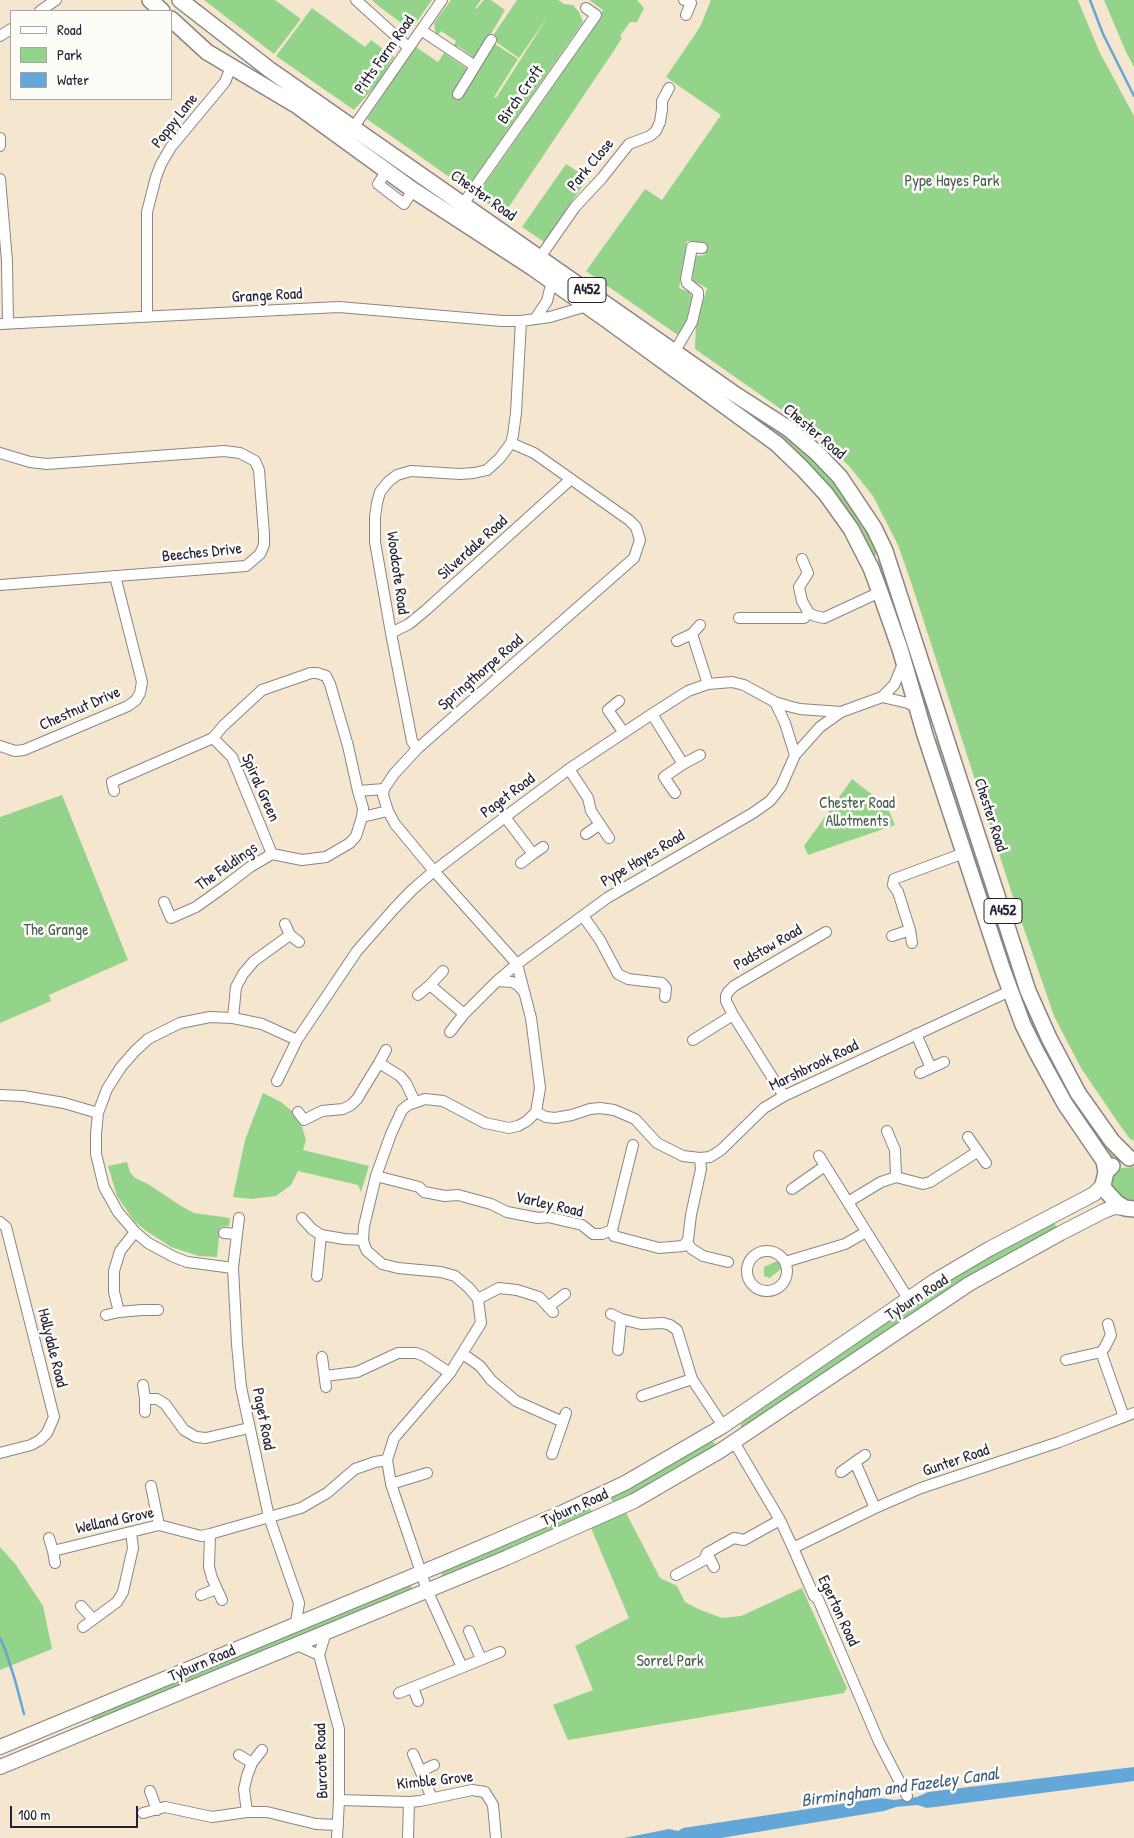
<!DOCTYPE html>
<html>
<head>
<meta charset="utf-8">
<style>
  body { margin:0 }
  #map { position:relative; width:1134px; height:1838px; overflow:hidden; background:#f5e7cf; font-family:"Patrick Hand",sans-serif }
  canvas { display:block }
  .legend { position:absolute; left:10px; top:10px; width:162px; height:90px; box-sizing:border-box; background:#fdfcf7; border:1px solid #a5a5ac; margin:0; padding:6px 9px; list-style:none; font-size:15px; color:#22223b }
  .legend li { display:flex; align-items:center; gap:10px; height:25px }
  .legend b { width:25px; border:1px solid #a5a5ac }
  .scale { position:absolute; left:10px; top:1806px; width:128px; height:22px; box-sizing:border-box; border:2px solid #22223b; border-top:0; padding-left:6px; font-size:15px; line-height:18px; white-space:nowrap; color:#22223b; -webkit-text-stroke:4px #fdfcf7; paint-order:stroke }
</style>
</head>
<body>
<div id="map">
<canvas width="1134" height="1838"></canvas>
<ul class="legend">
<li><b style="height:6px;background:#fff"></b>Road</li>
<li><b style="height:14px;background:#93d38a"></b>Park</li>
<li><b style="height:14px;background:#62a7d8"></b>Water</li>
</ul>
<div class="scale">100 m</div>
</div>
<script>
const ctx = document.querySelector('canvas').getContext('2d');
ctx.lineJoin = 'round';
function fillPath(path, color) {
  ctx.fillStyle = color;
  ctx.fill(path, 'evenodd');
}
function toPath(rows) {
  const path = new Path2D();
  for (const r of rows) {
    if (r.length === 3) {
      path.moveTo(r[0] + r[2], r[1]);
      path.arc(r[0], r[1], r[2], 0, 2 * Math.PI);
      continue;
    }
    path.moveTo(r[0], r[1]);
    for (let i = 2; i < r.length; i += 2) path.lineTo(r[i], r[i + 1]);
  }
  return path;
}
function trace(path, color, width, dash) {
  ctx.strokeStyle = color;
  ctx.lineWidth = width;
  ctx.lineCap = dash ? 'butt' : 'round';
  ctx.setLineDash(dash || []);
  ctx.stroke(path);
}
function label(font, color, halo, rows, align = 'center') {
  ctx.font = font + ' "Patrick Hand",sans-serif';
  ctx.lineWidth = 5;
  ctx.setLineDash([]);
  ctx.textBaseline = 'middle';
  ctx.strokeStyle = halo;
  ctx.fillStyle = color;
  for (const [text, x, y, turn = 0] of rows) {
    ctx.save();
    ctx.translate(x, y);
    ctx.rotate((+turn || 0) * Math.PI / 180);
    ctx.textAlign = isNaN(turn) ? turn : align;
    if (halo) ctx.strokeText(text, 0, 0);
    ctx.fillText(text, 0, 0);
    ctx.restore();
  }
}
const green = toPath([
  [204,0,275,0,301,19,274,54],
  [372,0,432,0,411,30,381,8],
  [451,0,481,0,475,8,476,9,484,0,491,0,505,10,478,56,474,58,458,46,456,49,453,47,456,41,441,31,437,36,436,35,434,23],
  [517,0,558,0,564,4,573,5,579,12,583,22,470,184,462,186,367,119,416,47,438,62,444,53,466,68,466,73,455,95,461,99,495,44,518,59,494,97,496,98,549,15,519,58,496,42,497,40,492,37],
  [589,0,637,0,644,8,637,22,630,22,620,36,622,38,615,49,504,214,480,198,480,191,596,25,595,23,603,10],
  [711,0,1078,0,1099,51,1134,116,1134,1141,1130,1139,1117,1121,1081,1068,1054,1016,1013,897,912,585,898,545,873,496,849,466,815,433,695,349,696,324,707,288,693,281,692,278,695,256,705,255,706,243,687,241,679,288,689,292,692,297,685,326,679,336,586,271,645,189,662,200,721,115,666,77,700,27],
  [1104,0,1134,0,1134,67,1126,52],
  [312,8,365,47,371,40,394,57,377,84,354,110,276,56],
  [566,164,588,178,544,242,522,227],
  [751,410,789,435,837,483,874,541,878,550,873,561,849,516,747,416],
  [879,558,882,558,907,636,901,637,876,569],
  [913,650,933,723,928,723,905,653],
  [941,737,1008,945,1000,948,933,741],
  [852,779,887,806,895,825,808,855,804,846],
  [62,795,128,960,49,995,51,1001,0,1023,0,817],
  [1015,967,1092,1121,1085,1125,1047,1063,1008,969],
  [263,1093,281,1102,299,1117,306,1140,303,1150,369,1166,361,1192,358,1185,298,1171,291,1185,276,1196,251,1199,233,1197,245,1140],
  [1103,1135,1120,1156,1110,1163,1096,1141],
  [127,1162,130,1172,135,1178,148,1184,181,1206,194,1213,230,1218,229,1226,220,1227,217,1257,199,1256,171,1247,145,1230,134,1221,117,1196,108,1166],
  [1134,1167,1134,1201,1128,1200,1120,1197,1113,1189,1111,1180,1116,1171,1122,1168],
  [1054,1222,1057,1228,744,1430,741,1427,741,1423,919,1300,1023,1236],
  [777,1261,780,1263,782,1268,770,1278,764,1276,764,1267],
  [711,1442,714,1442,716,1446,615,1506,610,1497],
  [587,1506,592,1511,600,1509,445,1578,442,1577,441,1572,442,1570],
  [625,1511,660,1578,677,1586,685,1602,698,1609,722,1618,741,1616,802,1588,847,1688,844,1693,568,1740,553,1705,593,1690,575,1646,629,1618,591,1528],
  [0,1547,16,1565,43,1606,52,1649,0,1670],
  [409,1584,412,1587,412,1591,95,1724,92,1721,92,1714]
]);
const water = toPath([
  [1134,1767,1134,1781,927,1808,917,1805,896,1807,884,1811,721,1838,624,1838,669,1829,678,1831,683,1828,880,1798,894,1800,917,1797,928,1792]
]);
const stream = toPath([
  [1090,0,1103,34,1134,96],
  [0,1638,5,1649,15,1680,24,1714]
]);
const minor = toPath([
  [356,0,408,47],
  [684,0,691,3,686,15],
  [40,11,56,0],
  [421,30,475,66],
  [0,36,11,29],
  [458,94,491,40],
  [353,128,442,0],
  [0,138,0,146],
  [386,172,378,184,404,204,413,190],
  [0,179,7,261,8,324],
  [463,204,596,15,586,8],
  [536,263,575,207,602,178,629,144,650,136,656,131,660,122,662,109,662,101,669,88],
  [147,317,147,212,156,177,161,164,171,147,225,82,231,67],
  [535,319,547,301,552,281],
  [0,324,339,307,502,321,521,321,550,317,587,306],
  [675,351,692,322,698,297,698,292,687,283,686,279,692,247,702,248],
  [0,453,30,462,47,464,224,451,240,453,255,461,259,470,264,534,264,545,260,554,246,566,0,585],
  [802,559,808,573,799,587,802,601,809,613],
  [739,618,804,618,809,613,815,616,824,618,880,592],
  [391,633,409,624,426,610,571,479],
  [692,634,700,625],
  [677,641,692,634,708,684],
  [882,697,908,703,917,708],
  [619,701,608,710,624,733],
  [775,702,785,723,795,755],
  [652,714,683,764,700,755],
  [213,738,232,757,272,854],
  [0,746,15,751,24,750,128,706,136,700,140,693,142,682,115,576],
  [417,749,412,741,391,633,375,542,375,517,377,503,380,492,389,481,397,475,411,471,460,474,474,473,487,470,500,458,511,443,513,435,516,413,521,321],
  [569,769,588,798,591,811,609,838],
  [114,791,112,782,213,738,223,726,262,690,311,673,317,673,326,676,330,684,348,746,358,791,384,789],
  [358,791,363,808,362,817],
  [675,793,664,777,683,764],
  [505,817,533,854,543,847],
  [586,834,599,825],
  [521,863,533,854],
  [164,902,171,918,196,907,224,887,250,867,272,854,302,860,326,857,350,843,356,836,362,817,388,811],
  [583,916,600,940,618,974,628,979,662,983,666,988,665,997],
  [285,924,290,935],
  [910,930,912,943],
  [892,936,910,930,898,892,893,885,894,879,964,853],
  [497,981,512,982,518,985,524,992],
  [430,985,443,971],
  [418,995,430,985,464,1014],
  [233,1018,236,987,243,974,254,961,290,935,299,942],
  [450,1032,464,1014,497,981,517,964,607,898,753,813,770,801,781,787,795,755,820,727,841,712,882,697,894,685,904,662],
  [916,1034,931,1068],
  [693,1040,733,1015],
  [379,1063,386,1050],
  [920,1073,944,1062],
  [277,1081,297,1040,357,951,392,911,412,890,434,871,505,817,569,769,652,714,688,691,708,684,732,682,744,685,775,702,788,706,800,709,841,712],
  [0,1095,23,1096,64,1103,98,1113],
  [784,1096,733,1015,726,1001,726,996,728,992,734,986,826,932],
  [298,1112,304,1120,322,1111,343,1109,351,1105,357,1099,379,1063,400,1076,406,1083,415,1102],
  [536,1112,546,1117,555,1118,572,1115,590,1109,600,1108,614,1110,635,1119,657,1143,683,1156,700,1158,710,1157,721,1150,764,1108,784,1096,1010,991],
  [968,1137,986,1163],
  [819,1156,909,1300],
  [376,1176,419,1187,424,1192,445,1196,458,1195,491,1204,507,1212,538,1218,548,1217,582,1225,593,1234,602,1234,612,1230],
  [896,1177,923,1184,930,1182,977,1152],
  [792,1189,825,1166],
  [848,1202,881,1182,896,1177,895,1150,887,1131],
  [239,1218,233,1268,237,1344,241,1387,269,1517,299,1603,296,1623],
  [302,1218,312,1229,321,1235,344,1239,363,1240],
  [0,1222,6,1227,54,1417,47,1433,40,1440,31,1445,0,1453],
  [612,1230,614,1236,659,1248,683,1246,688,1240,691,1215,701,1169,700,1158],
  [612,1230,633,1145],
  [135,1232,120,1251,114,1271,114,1292,119,1312,142,1310,158,1310],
  [224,1233,237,1234],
  [687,1243,692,1249,703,1256,728,1262],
  [767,1271,20],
  [785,1262,845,1244,866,1232],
  [233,1268,187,1262,174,1257,148,1243,135,1232,118,1212,104,1187,96,1154,96,1134,98,1113,107,1089,121,1067,135,1051,148,1039,180,1023,210,1017,233,1018,262,1024,297,1040],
  [317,1276,321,1235],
  [478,1299,499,1288,517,1290,539,1297,553,1312],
  [548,1307,565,1294],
  [611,1314,621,1319,641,1324,663,1323,670,1325,677,1330,692,1379,723,1426],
  [106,1315,119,1312],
  [618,1350,621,1319],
  [1101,1352,1105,1347,1111,1335,1108,1324],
  [463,1354,480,1366,491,1380,516,1401,563,1422,552,1454],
  [322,1357,326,1387],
  [1066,1360,1101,1352,1124,1417],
  [325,1376,357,1372,398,1353,416,1353,424,1356,450,1373],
  [143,1385,145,1399,157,1399,165,1404,184,1430,196,1437,206,1438,249,1428],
  [642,1396,692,1379],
  [145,1399,145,1412],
  [563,1422,566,1413],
  [734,1442,780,1520,793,1548,814,1596,818,1599,879,1742,907,1796],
  [855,1462,875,1508],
  [841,1472,865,1455],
  [391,1484,427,1473],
  [151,1486,159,1525],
  [210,1534,209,1567,212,1578,222,1600],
  [49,1538,53,1551,159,1525,201,1536,210,1534,301,1508,327,1493,355,1469,375,1462,387,1460],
  [793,1548,875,1508,921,1488,1059,1442,1134,1413],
  [53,1551,55,1563],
  [714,1567,707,1553,734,1538,744,1540,780,1520],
  [676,1575,704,1560,707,1553],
  [201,1595,216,1589],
  [81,1606,93,1619],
  [83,1627,117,1602,123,1592,133,1548,131,1532],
  [469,1631,481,1659],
  [326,1632,319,1655,339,1729,339,1800,337,1838],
  [297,1645,319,1655],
  [462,1667,427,1590,391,1484,387,1460,394,1438,450,1373,481,1323,478,1299,469,1288,455,1276,441,1272,398,1268,382,1264,367,1251,365,1247,363,1240,364,1226,376,1176,391,1134,402,1110,408,1105,425,1099,443,1101,485,1123,509,1128,518,1126,527,1121,536,1112,540,1088,531,1018,517,964,434,871,395,824,388,811,383,795,384,789,394,774,417,749,634,558,640,540,636,527,629,520,534,453,511,443],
  [413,1688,418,1701],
  [399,1693,500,1652],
  [413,1754,432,1798],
  [239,1755,252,1763],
  [421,1771,434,1765],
  [150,1791,157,1810],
  [339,1800,409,1802,420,1801,472,1790,485,1792,493,1805,496,1838],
  [247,1812,244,1789,247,1776,252,1763,262,1750],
  [143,1813,165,1807,212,1817,247,1812,267,1812,316,1824,338,1825],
  [408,1838,409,1802]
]);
const major = toPath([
  [0,1747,447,1562,561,1513,625,1483,723,1426,933,1282,989,1249,1094,1194,1103,1185],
  [0,1767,506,1558,634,1501,720,1451,969,1284,1061,1233,1104,1211,1114,1207,1125,1208]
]);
const highway = toPath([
  [150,0,162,11],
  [180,0,270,70,733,393,789,429,817,453,840,477,874,528,885,551,1028,991,1049,1038,1078,1093,1112,1141,1129,1158],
  [171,19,207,52,296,105,413,190,533,268,607,320,777,444,803,469,826,494,851,529,871,568,880,592,900,649,925,735,1002,968,1023,1025,1037,1053,1065,1104,1104,1161,1106,1172],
  [1112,1166,1106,1172,1103,1185,1105,1190,1117,1203,1125,1208,1134,1209]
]);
const shields = [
  [587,290,38],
  [1003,911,38]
];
const shieldNames = [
  ["A452",587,290],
  ["A452",1003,911]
];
const streetNames = [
  ["Pitts Farm Road",385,55,-55],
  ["Birch Croft",521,95,-55],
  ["Poppy Lane",175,121,-52],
  ["Park Close",591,165,-50],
  ["Chester Road",483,196,35],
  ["Grange Road",267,296,-3],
  ["Chester Road",814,432,40],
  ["Silverdale Road",473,548,-42],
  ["Beeches Drive",202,553,-6],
  ["Woodcote Road",397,573,82],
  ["Springthorpe Road",481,673,-41],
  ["Chestnut Drive",80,709,-24],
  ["Spiral Green",260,788,66],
  ["Paget Road",508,796,-37],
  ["Chester Road",990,815,72],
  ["Pype Hayes Road",643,859,-31],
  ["The Feldings",227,867,-35],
  ["Padstow Road",768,948,-30],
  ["Marshbrook Road",814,1066,-26],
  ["Varley Road",549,1205,13],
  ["Tyburn Road",917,1298,-33],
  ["Hollydale Road",52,1348,76],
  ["Paget Road",263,1419,79],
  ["Gunter Road",956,1461,-19],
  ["Tyburn Road",575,1508,-24],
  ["Welland Grove",115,1521,-12],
  ["Egerton Road",838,1611,65],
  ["Tyburn Road",202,1664,-23],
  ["Burcote Road",322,1761,-92],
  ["Kimble Grove",435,1781,-6]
];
const parkNames = [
  ["Pype Hayes Park",952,182],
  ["Chester Road",857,804],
  ["Allotments",857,822],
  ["The Grange",56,931],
  ["Sorrel Park",670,1662]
];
const waterNames = [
  ["Birmingham and Fazeley Canal",900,1788,-8]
];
fillPath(green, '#93d38a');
fillPath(water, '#62a7d8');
trace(stream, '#62a7d8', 2.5);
trace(minor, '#8c8485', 12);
trace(major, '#8c8485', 16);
trace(highway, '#8c8485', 18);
trace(minor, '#fff', 10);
trace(major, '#fff', 14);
trace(highway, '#fff', 15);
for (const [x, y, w] of shields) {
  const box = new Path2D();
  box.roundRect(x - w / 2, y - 12.5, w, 25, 4);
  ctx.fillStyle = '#fdfcf7';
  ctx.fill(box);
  trace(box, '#22223b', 1);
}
label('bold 15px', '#22223b', null, shieldNames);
label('16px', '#22223b', '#fdfcf7', streetNames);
label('16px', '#4a6057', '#fdfcf7', parkNames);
label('italic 18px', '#3f5e82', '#fdfcf7', waterNames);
</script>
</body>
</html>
